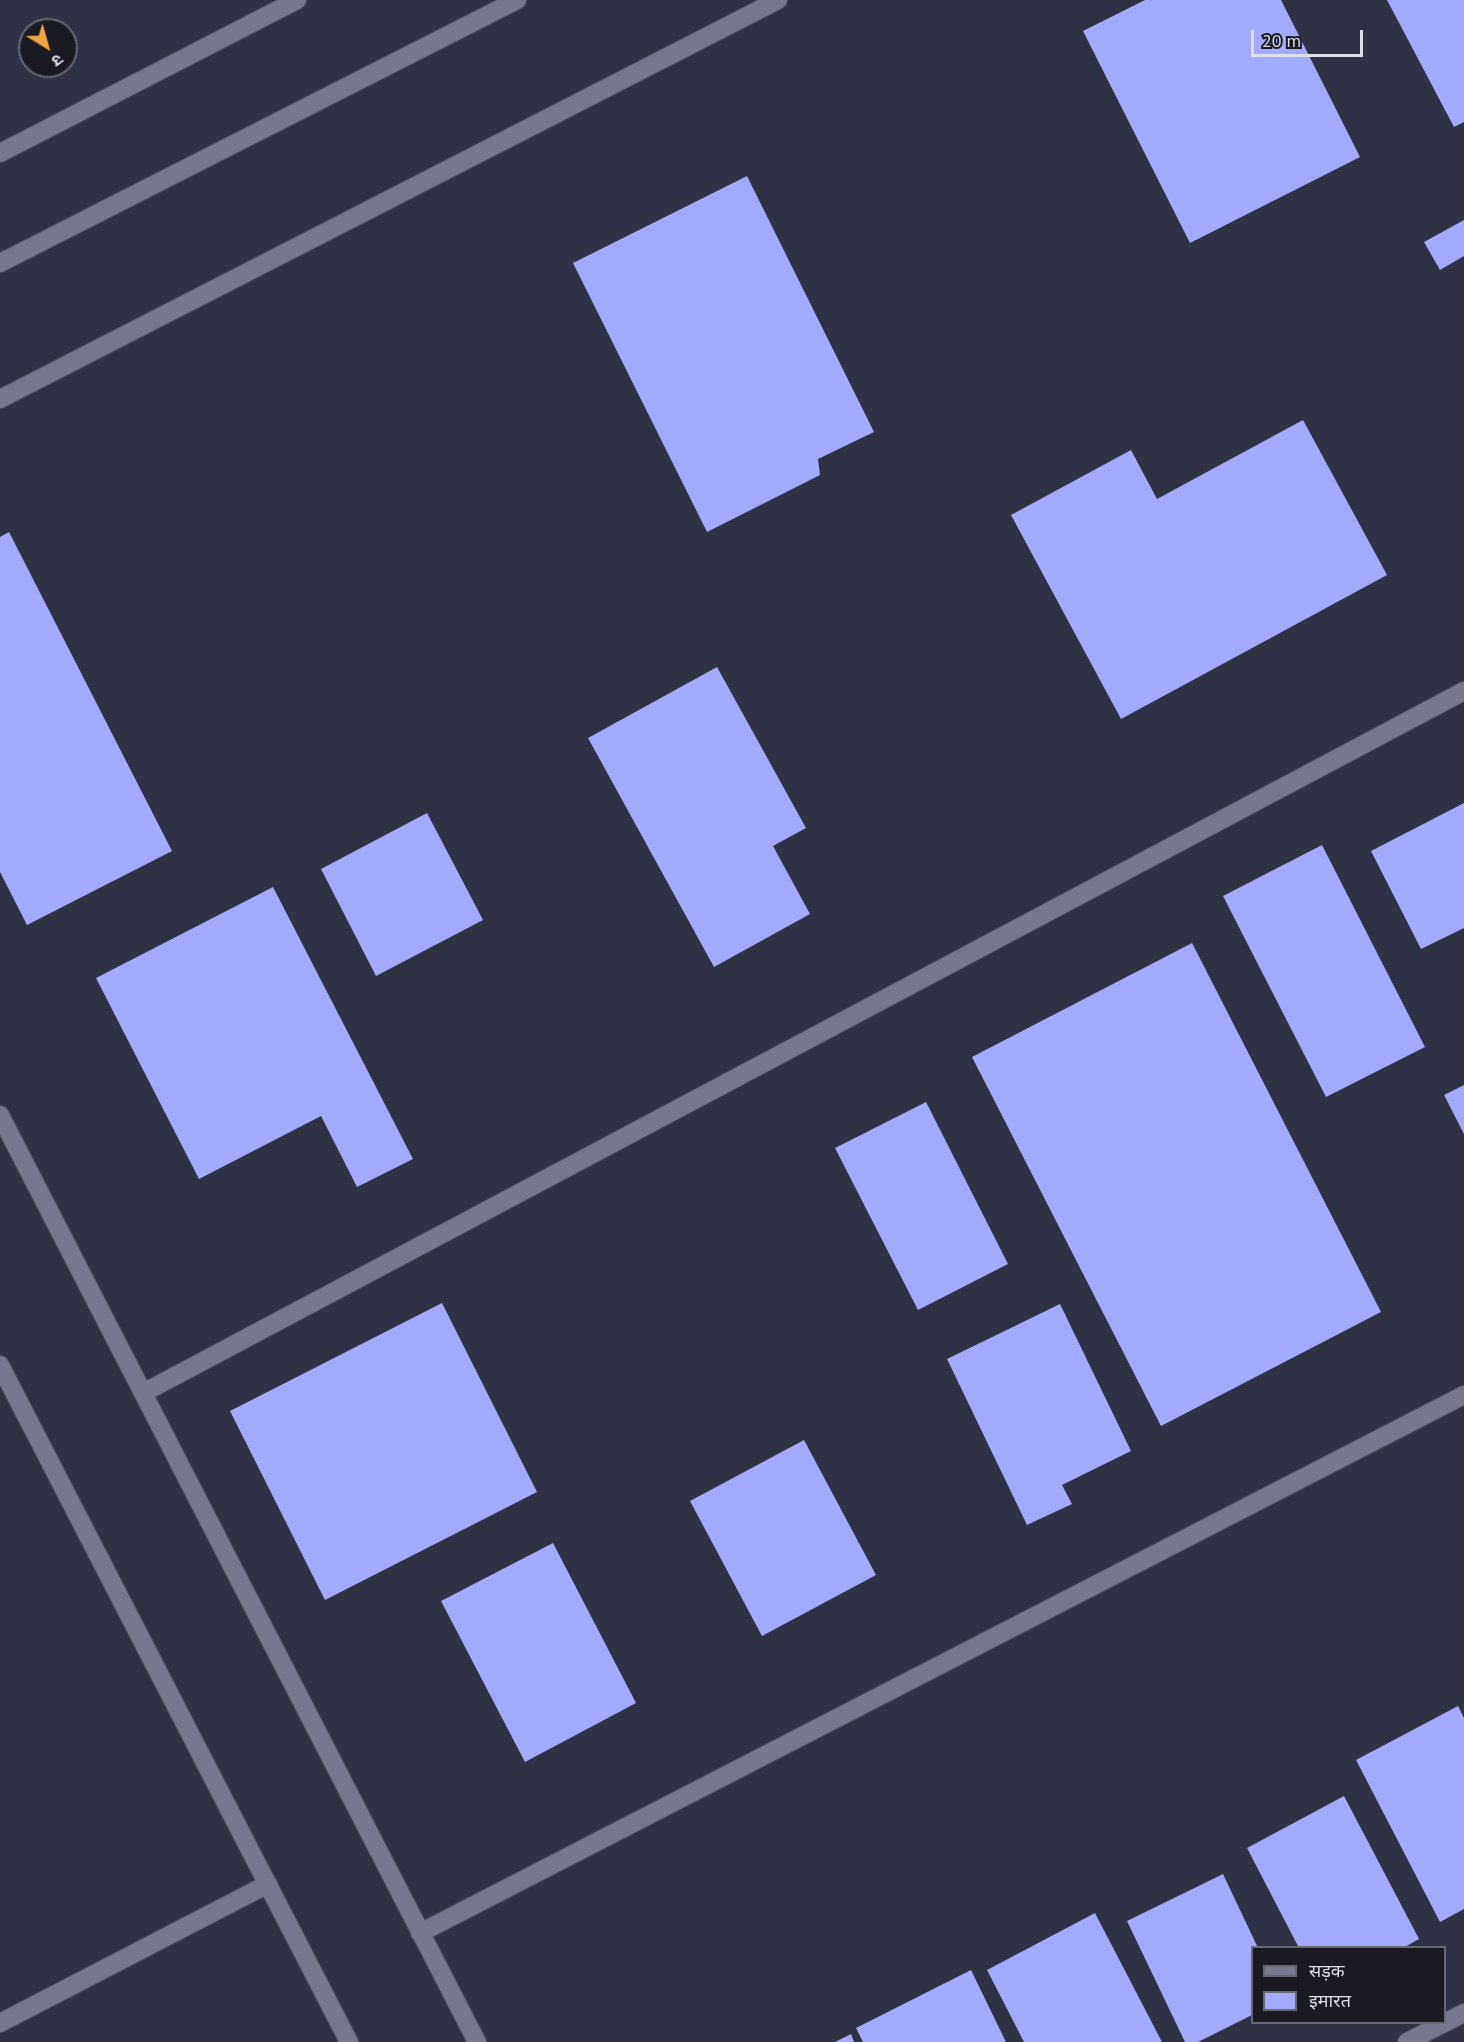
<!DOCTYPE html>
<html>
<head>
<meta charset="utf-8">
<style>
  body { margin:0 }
  #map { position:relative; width:1464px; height:2042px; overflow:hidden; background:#2f3144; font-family:"PT Sans","Noto Sans Devanagari",sans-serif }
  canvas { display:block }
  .legend { position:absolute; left:1251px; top:1946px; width:195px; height:78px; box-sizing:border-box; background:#191a22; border:2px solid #676972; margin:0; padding:8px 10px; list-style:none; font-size:18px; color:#dddfeb }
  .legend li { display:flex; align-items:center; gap:12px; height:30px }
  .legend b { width:30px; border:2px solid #676972 }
  .north { position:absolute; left:18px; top:18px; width:60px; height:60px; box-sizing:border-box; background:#191a22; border:2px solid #676972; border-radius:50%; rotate:143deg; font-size:16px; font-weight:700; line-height:24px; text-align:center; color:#dddfeb }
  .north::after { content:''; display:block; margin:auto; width:21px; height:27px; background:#f1a540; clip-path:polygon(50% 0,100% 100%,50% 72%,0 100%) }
  .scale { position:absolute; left:1251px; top:30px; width:112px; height:27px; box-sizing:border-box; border:3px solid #dddfeb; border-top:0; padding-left:8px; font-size:18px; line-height:21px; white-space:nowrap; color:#dddfeb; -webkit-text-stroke:4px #191a22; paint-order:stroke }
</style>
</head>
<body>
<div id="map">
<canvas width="1464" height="2042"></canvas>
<ul class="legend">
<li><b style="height:8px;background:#76788d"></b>सड़क</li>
<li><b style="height:16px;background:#a4aafe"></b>इमारत</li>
</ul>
<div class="north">उ</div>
<div class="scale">20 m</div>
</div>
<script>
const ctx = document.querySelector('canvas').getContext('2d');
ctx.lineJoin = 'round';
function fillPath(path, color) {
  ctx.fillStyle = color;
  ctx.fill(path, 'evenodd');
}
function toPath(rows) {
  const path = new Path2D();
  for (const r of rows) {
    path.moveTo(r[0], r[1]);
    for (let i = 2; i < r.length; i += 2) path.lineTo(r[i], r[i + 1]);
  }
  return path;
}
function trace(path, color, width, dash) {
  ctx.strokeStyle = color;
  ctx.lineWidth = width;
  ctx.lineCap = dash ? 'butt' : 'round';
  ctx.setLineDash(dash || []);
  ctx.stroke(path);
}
const building = toPath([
  [1145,0,1281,0,1360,157,1190,243,1083,31],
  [1387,0,1464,0,1464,122,1454,127],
  [747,176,874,432,818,459,820,475,707,532,573,263],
  [1464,220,1464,256,1440,270,1424,242],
  [1303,420,1387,575,1121,719,1011,515,1131,450,1157,499],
  [9,532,172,851,27,925,0,872,0,537],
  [717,667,806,828,773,846,810,914,714,967,588,738],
  [1464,803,1464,928,1421,949,1371,851],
  [427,813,483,920,376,976,321,869],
  [1322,845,1425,1047,1326,1097,1223,896],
  [273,887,413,1159,357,1187,321,1116,199,1179,96,978],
  [1192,943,1381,1312,1161,1426,972,1057],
  [1464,1085,1464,1134,1444,1095],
  [926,1102,1008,1264,918,1310,835,1148],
  [442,1303,537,1492,325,1600,230,1411],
  [1060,1304,1131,1451,1062,1485,1072,1504,1027,1525,947,1359],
  [804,1440,876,1575,762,1636,690,1501],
  [553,1543,636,1703,525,1762,441,1601],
  [1458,1706,1464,1718,1464,1909,1440,1922,1356,1760],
  [1344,1796,1419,1939,1403,1948,1299,1948,1247,1848],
  [1223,1874,1258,1948,1252,1948,1252,2015,1198,2042,1185,2042,1127,1921],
  [1095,1913,1162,2042,1024,2042,987,1970],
  [971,1970,1006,2042,863,2042,856,2028],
  [851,2034,854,2042,835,2042]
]);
const minor = toPath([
  [0,153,297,0],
  [0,263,517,0],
  [0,399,778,0],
  [0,1115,477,2042],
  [0,1365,349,2042],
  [143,1393,1464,691],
  [420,1933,1464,1395],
  [0,2023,268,1884],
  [1407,2042,1464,2013]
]);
fillPath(building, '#a4aafe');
trace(minor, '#4b4c5c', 20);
trace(minor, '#76788d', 18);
</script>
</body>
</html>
